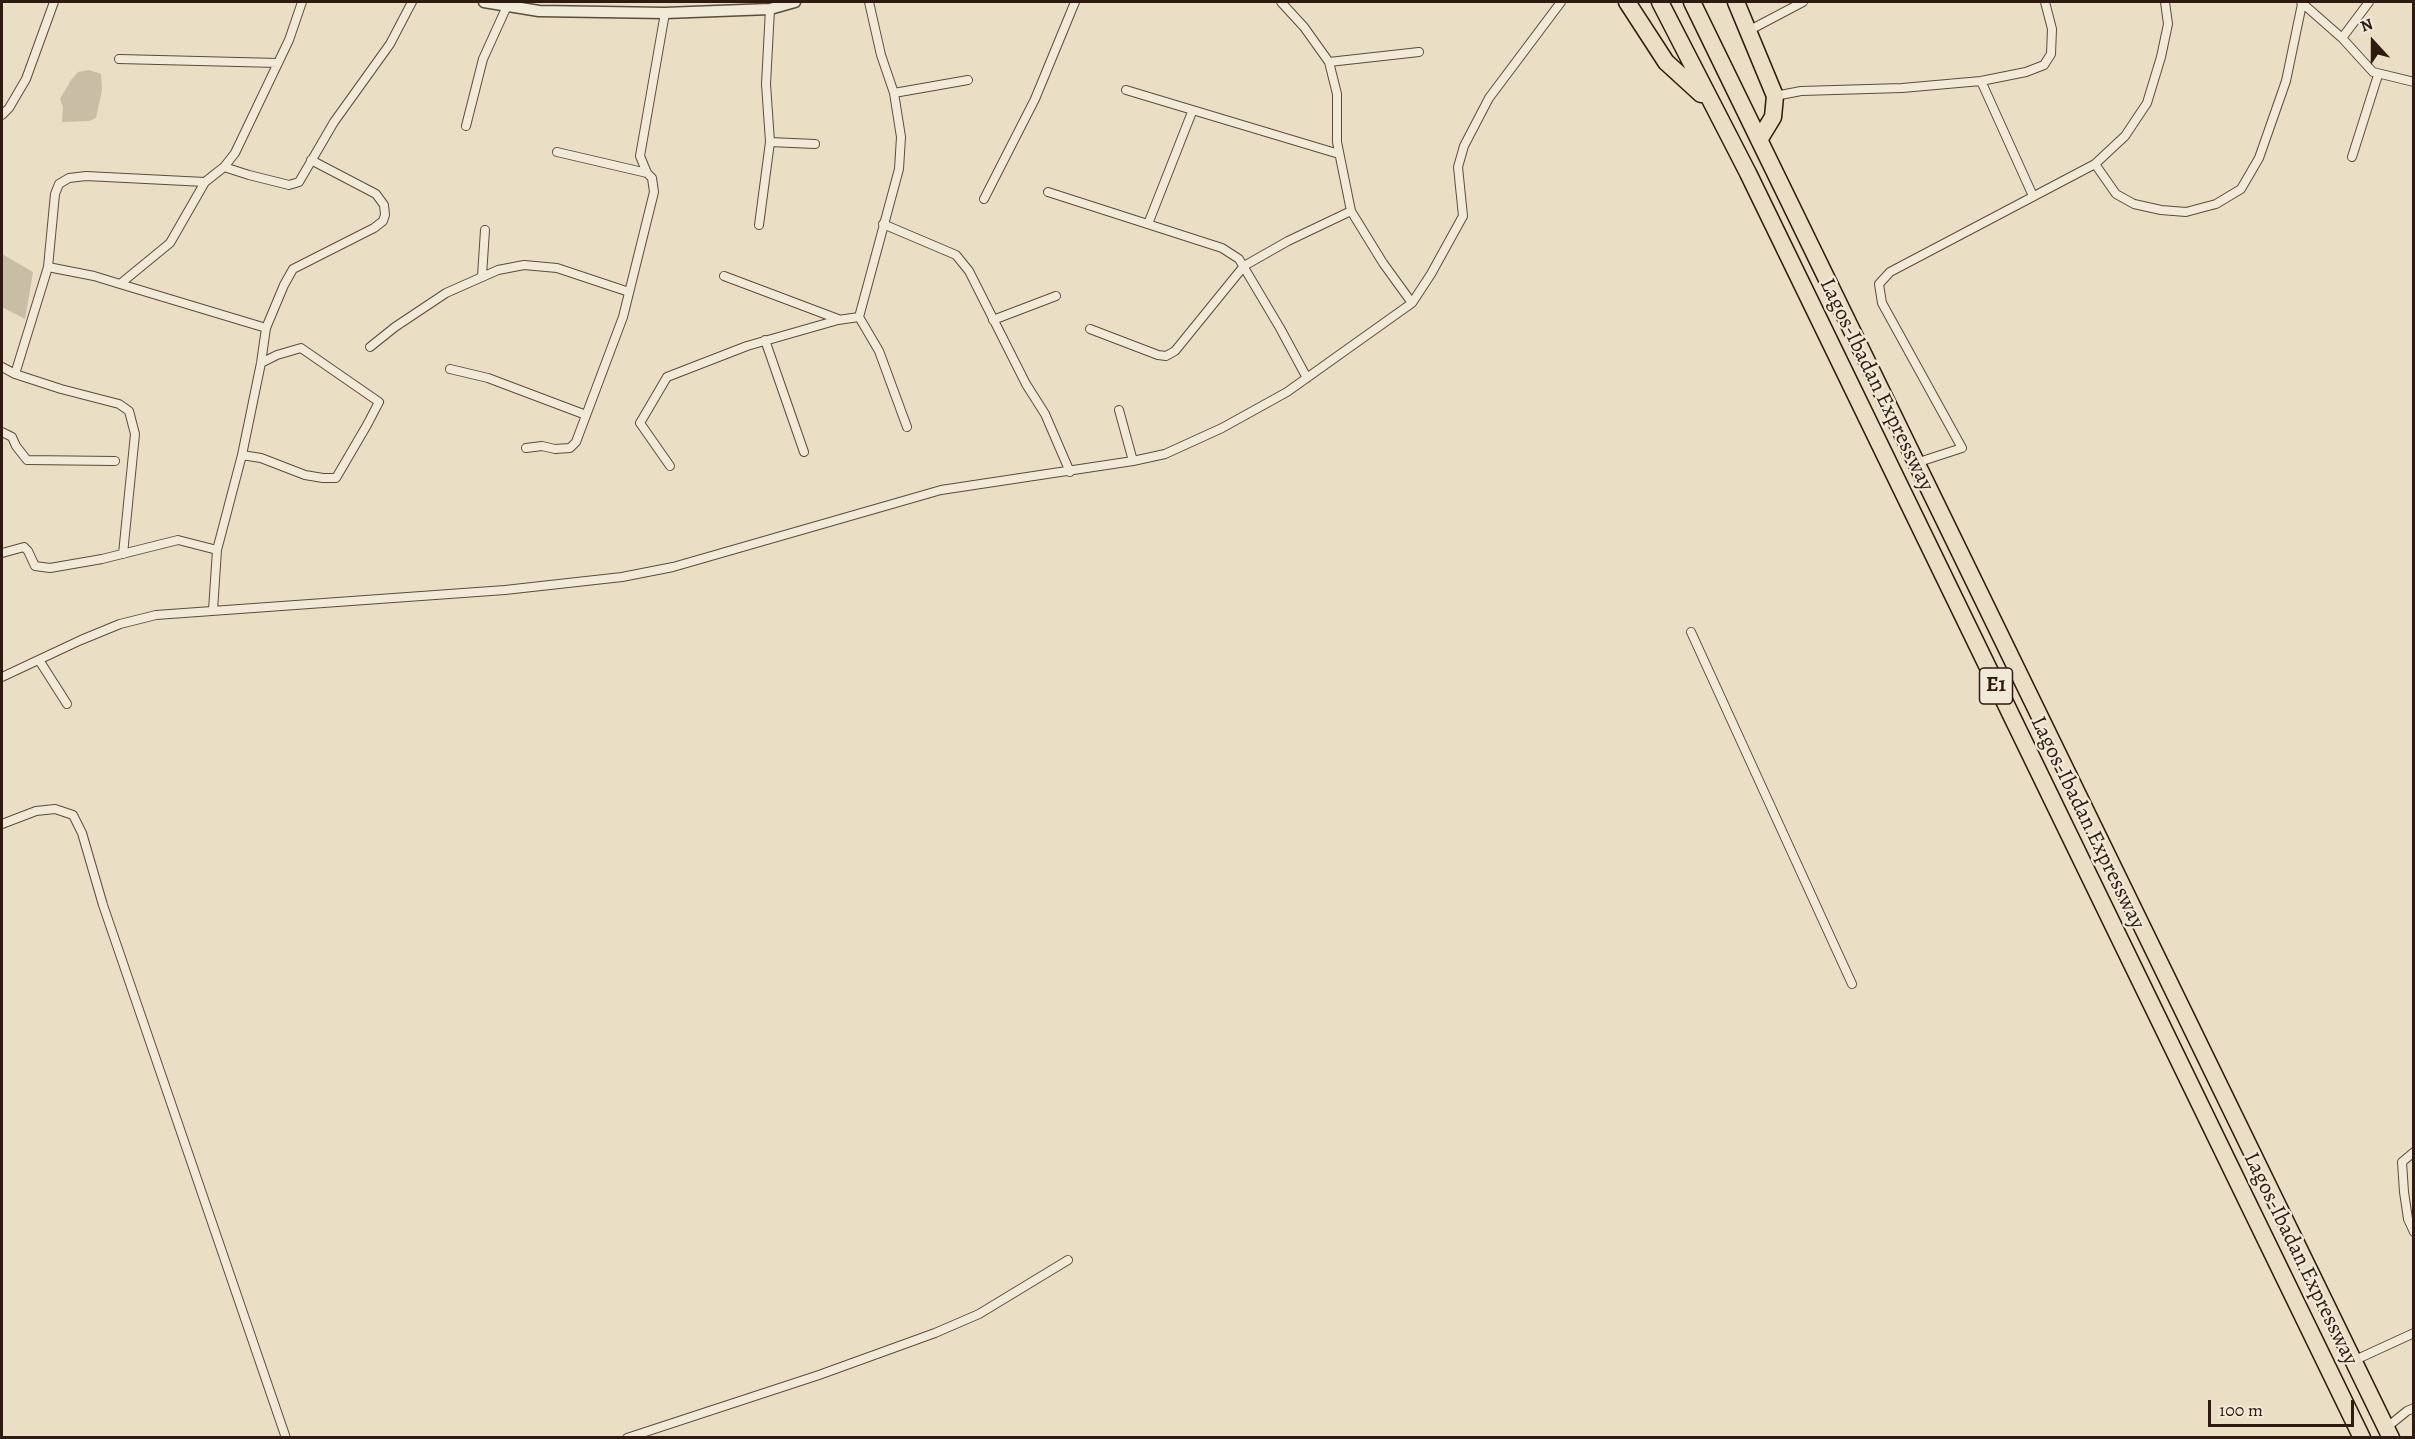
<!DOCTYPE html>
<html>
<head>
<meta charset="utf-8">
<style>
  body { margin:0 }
  #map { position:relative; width:2415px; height:1439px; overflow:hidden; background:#eadec4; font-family:Alegreya,serif }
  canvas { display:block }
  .frame { position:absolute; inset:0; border:3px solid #2e1a10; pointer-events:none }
  .north { position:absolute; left:2343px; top:12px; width:60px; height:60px; -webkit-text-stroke:4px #f1ead9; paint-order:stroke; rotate:339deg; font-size:16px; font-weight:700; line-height:24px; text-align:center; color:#2e1a10 }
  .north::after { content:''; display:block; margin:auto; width:21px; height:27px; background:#2e1a10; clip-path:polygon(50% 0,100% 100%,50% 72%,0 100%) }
  .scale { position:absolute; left:2208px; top:1400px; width:146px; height:27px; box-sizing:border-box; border:3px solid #2e1a10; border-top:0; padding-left:8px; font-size:18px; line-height:21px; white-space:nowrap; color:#2e1a10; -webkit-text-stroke:4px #f1ead9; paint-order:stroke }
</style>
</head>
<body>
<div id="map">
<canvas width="2415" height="1439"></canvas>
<div class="frame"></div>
<div class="north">N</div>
<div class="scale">100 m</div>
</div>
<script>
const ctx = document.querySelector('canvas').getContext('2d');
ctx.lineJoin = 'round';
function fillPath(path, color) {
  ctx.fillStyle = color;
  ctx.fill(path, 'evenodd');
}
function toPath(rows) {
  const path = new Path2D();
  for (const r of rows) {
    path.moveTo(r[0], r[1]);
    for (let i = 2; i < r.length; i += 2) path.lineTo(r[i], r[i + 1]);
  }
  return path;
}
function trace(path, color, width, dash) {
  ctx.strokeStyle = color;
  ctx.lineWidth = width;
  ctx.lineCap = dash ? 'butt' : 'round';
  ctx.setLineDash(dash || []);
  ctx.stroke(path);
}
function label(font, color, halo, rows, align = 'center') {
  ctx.font = font + ' Alegreya,serif';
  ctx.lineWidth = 4.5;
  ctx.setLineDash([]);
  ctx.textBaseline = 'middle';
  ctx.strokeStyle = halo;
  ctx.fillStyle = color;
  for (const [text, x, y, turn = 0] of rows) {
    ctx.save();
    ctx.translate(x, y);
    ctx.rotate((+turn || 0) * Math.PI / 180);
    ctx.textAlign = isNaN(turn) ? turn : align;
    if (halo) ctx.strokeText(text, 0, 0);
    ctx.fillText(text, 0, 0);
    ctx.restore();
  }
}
const green = toPath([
  [89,70,101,74,102,90,96,118,89,121,62,122,63,107,60,99,71,80,78,72],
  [2,254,33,272,25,319,2,307]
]);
const minor = toPath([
  [869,2,881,55,894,93,901,137,899,169,859,317,879,351,907,427],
  [1281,2,1304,27,1329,62,1337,94,1337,142,1351,211,1383,263,1412,303],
  [2301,2,2342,38,2373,72,2414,82],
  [1748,31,1803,2],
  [2342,38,2369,2],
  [119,59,278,63],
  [1329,62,1419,52],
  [1981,81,2033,196],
  [1126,90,1339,154],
  [894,93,968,80],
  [1775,96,1801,91,1902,88,1981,81,2026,72,2044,65,2051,54,2052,29,2045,2],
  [2,115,9,108,26,79,54,2],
  [466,126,483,59,507,6],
  [770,142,815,144],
  [557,152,647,173],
  [2352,157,2378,75],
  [2095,164,2116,194,2134,204,2161,210,2186,212,2216,204,2241,189,2259,158,2286,81,2302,4],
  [224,167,249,175,289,185,299,182,334,122,390,44,412,2],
  [1048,192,1222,248,1239,259,1280,328,1307,378],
  [984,199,1035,99,1075,2],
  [883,224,956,255,969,271,1026,384,1045,414,1070,472],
  [1148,224,1192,112],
  [759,225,770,142,766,84,770,9],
  [48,267,94,276,120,284,170,243,205,182,224,167,235,153,289,40,302,2],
  [482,276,485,230],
  [724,276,838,319],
  [120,284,266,328],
  [993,320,1056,296],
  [1090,329,1158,355,1166,356,1175,351,1244,266,1288,241,1351,211],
  [765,340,804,452],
  [370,347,395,327,446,293,498,270,524,265,557,268,629,292],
  [2,367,15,374,61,389,119,404,129,411,135,434,123,554],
  [450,369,488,378,586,415],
  [15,374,48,267,55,194,59,184,69,178,86,176,205,182],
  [1119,410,1133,461],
  [2,432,12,437,16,446,27,460,115,461],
  [526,448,542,446,555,449,570,448,576,442,623,317,654,192,652,178,647,173,640,156,665,13],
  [242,455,261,458,305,475,323,478,336,478,367,425,379,402,301,348,277,355,261,363],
  [1916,463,1962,448,1882,303,1879,284,1890,272,2095,164,2125,136,2147,103,2161,57,2168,24,2165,2],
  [670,466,640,423,667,377,747,346,838,320,859,317],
  [2,553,24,547,28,551,35,566,50,568,102,559,178,540,217,550],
  [213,610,217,550,242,455,261,363,266,328,284,285,293,269,374,228,383,221,385,215,384,205,376,194,311,160],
  [1691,632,1852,984],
  [39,660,67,704],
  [2,677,81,640,120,624,156,615,505,590,622,577,673,567,941,490,1133,461,1165,454,1222,428,1287,392,1412,303,1431,274,1463,216,1458,167,1464,146,1489,98,1561,2],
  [2,824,36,811,55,809,73,815,82,833,103,905,286,1438],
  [2414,1152,2402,1162,2404,1192,2408,1219,2414,1232],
  [2353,1361,2414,1333],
  [2386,1428,2407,1411,2414,1408],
  [627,1438,819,1375,935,1333,979,1314,1068,1260]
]);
const tertiary = toPath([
  [484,2,539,11,665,13,770,9,795,2]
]);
const motorway = toPath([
  [1627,2,1666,62,1701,94],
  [1660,2,1748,173,2362,1438],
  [1692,2,2391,1438],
  [1736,2,1775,96,1773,117,1759,140]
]);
const shields = [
  [1996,686,33]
];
const shieldNames = [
  ["E1",1996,686]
];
const streetNames = [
  ["Lagos-Ibadan Expressway",1876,385,64],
  ["Lagos-Ibadan Expressway",2087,823,64],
  ["Lagos-Ibadan Expressway",2300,1259,64]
];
fillPath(green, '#cabda5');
trace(minor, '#5d4b3d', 10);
trace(tertiary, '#5d4b3d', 13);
trace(motorway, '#2e1a10', 19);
trace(minor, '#f1ead9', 8);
trace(tertiary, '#f1ead9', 10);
trace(motorway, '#eadec4', 16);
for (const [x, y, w] of shields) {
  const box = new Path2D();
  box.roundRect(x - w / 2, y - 18, w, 36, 4.5);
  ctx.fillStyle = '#f1ead9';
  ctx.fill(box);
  trace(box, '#2e1a10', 1.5);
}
label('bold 21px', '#2e1a10', null, shieldNames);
label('22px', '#2e1a10', '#f1ead9', streetNames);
</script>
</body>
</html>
